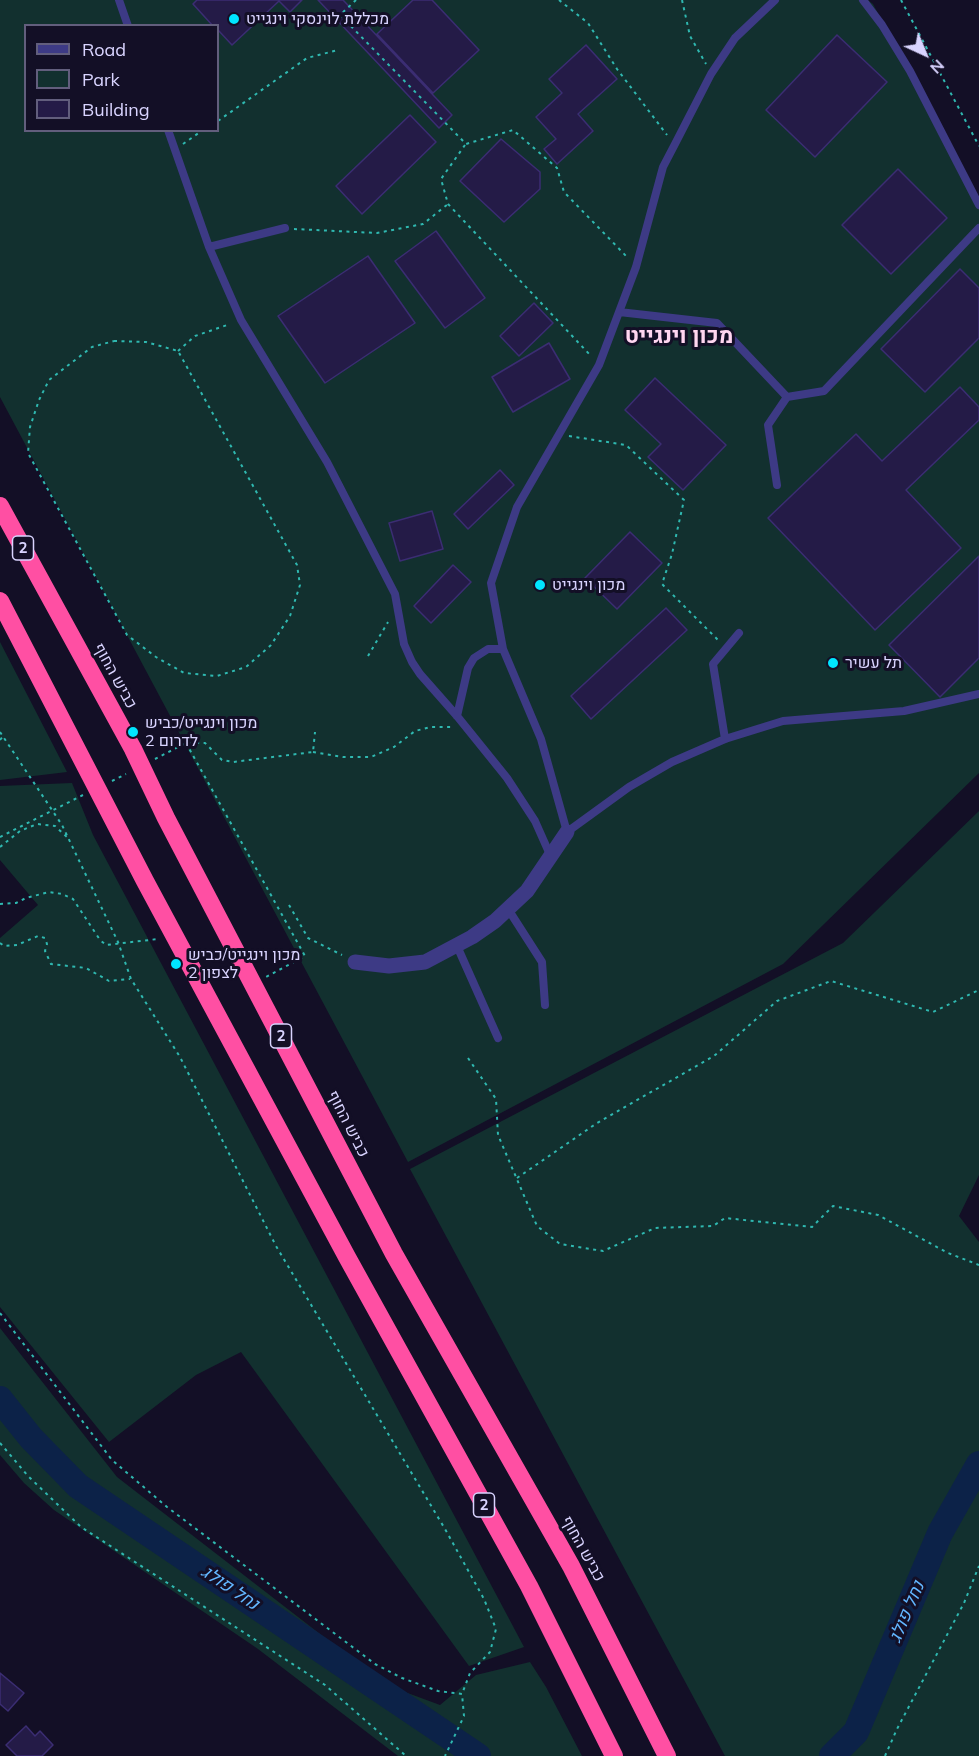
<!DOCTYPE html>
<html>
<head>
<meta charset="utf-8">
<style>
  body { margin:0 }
  #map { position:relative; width:979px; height:1756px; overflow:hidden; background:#130f26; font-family:Mulish,sans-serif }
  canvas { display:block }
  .legend { position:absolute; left:24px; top:24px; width:195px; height:108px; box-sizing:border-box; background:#130f26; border:2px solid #625e7d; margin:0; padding:8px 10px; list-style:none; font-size:18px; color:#d9d4ff }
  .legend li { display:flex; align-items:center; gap:12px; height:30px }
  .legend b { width:30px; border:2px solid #625e7d }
  .north { position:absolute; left:895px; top:24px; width:60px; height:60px; -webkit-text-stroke:4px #130f26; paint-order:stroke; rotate:136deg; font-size:16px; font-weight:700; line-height:24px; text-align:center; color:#d9d4ff }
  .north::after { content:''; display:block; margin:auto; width:21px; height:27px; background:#d9d4ff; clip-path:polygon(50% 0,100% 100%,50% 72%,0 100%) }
</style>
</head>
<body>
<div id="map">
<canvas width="979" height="1756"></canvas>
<ul class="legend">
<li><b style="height:8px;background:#3d3a85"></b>Road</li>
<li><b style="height:16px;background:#12302f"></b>Park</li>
<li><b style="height:16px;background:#241b47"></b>Building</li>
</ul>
<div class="north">N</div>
</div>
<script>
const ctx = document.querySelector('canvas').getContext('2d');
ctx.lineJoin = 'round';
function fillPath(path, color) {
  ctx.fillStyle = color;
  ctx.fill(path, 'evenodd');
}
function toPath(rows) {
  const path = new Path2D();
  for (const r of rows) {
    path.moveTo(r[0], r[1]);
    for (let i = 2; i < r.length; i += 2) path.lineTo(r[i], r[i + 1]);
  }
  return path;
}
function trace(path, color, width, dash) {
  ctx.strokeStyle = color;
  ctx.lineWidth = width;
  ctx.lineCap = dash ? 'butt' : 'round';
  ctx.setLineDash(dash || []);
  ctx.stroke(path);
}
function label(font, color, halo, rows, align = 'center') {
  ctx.font = font + ' Mulish,Heebo,sans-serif';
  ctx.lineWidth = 6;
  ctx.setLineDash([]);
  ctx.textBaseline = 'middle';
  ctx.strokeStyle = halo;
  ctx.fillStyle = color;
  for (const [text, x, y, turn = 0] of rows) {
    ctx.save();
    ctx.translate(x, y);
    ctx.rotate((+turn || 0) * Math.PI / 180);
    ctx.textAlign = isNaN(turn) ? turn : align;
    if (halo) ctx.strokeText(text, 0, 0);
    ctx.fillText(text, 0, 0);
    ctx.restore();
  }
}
const green = toPath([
  [0,0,868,0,873,4,979,200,979,773,783,964,408,1162,0,397],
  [26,26,218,26,218,130,26,130],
  [0,642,67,772,0,780],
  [72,783,93,835,524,1647,469,1666,241,1352,196,1375,109,1442,0,1307,0,938,38,905,0,860,0,786],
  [979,811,979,1175,959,1216,979,1242,979,1756,725,1756,410,1169,843,943],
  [0,1328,117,1477,386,1685,440,1705,476,1675,530,1662,546,1687,582,1756,398,1756,258,1649,54,1510,24,1483,0,1455]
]);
const river = toPath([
  [0,1399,31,1438,78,1486,478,1756],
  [832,1756,856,1732,940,1533,979,1464]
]);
const building = toPath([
  [197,0,302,0,290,12,279,1,232,45,218,30,218,26,213,26,193,4,197,0],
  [318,0,343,0,452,115,439,128,318,0],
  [413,0,432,0,479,50,433,93,377,34,413,0],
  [837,35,887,82,815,157,766,110,837,35],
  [586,45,617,79,578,114,593,131,557,164,544,149,556,139,536,117,562,93,549,79,586,45],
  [410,115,436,142,362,214,336,186,410,115],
  [501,139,540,172,540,189,504,222,460,181,501,139],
  [898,169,947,218,891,274,842,225,898,169],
  [436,231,485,298,445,328,395,261,436,231],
  [368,256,415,323,325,383,278,316,368,256],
  [960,269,979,288,979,338,925,392,881,349,960,269],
  [534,303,553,323,519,356,500,336,534,303],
  [549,343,570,379,513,412,492,377,549,343],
  [655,378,726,445,683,490,648,457,661,444,625,410,655,378],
  [960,387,979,407,979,420,906,490,961,548,875,630,768,518,856,434,882,461,960,387],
  [500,470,514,485,468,529,454,514,500,470],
  [432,511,443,549,400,561,389,523,432,511],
  [630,532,662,563,617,609,585,578,630,532],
  [979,556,979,658,940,697,889,645,979,556],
  [453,565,471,582,431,623,414,606,453,565],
  [666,608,687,630,591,719,571,696,666,608],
  [0,1673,24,1693,8,1711,0,1704,0,1673],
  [26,1726,35,1736,40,1731,53,1745,42,1756,17,1756,6,1745,26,1726]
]);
const path = toPath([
  [356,0,340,15,466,144,513,130,557,168,564,192,628,258],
  [559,0,588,23,617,69,667,135],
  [682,0,690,36,706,64],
  [901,0,979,146],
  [218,121,307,58,338,50],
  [183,144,203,130],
  [465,145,441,179,448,204,591,356],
  [294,229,377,233,423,224,448,204],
  [114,341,146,342,178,351,297,565,300,585,290,616,271,645,246,667,217,676,184,673,156,657,127,635,28,453,30,427,39,400,49,380,92,347,114,341],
  [178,351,195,336,230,324],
  [569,436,626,445,684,500,672,554,662,584,718,640],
  [368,656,388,622],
  [0,732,62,825,118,942,131,979,180,1057,276,1246,445,1529,484,1599,496,1629,490,1652,470,1673,462,1694],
  [0,740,4,735],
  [186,743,305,956,266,977],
  [313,752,343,757,371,757,394,747,415,731,431,727,451,727],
  [155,759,186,743,205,743,222,760,233,762,313,752,315,732],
  [112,781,126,774],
  [0,837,83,795],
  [0,847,20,831,37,824,55,826,68,838],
  [0,904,16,903,26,898,49,892,62,894,73,899,100,940,106,945,158,939],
  [289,905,308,938,342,955],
  [0,943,4,946,17,945,38,936,45,938,47,944,45,951,51,964,86,968,109,981,130,979],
  [468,1058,496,1099,498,1135,537,1226,560,1244,603,1251,655,1228,713,1226,725,1218,812,1227,833,1206,878,1215,948,1253,979,1265],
  [517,1178,597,1123,714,1056,777,1001,831,981,933,1012,979,990],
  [0,1313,112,1460,167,1507,375,1664,402,1678,438,1691,462,1694,464,1716,445,1756],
  [0,1443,28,1476,81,1527,325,1685,406,1756],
  [885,1756,897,1729,964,1603,979,1566]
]);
const service = toPath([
  [119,0,128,26],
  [775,0,735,38,711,74,675,144,663,167,636,267,599,365,517,507,491,583,503,649,541,739,567,832,629,787,672,762,725,739,783,721,904,711,979,694],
  [863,0,882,25,910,71,979,205],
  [168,130,209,247,241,320,327,462,395,594,404,644,412,662,420,674,457,716,507,778,535,821,551,857],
  [209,247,285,228],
  [619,312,717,323,787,397,824,391,979,228],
  [777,485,768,425,787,397],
  [457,716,468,668,474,658,488,649,503,649],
  [725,739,713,664,739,633],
  [508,909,542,962,545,1005],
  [457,946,498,1038]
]);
const minor = toPath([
  [355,962,389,966,425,962,472,937,495,921,527,891,567,832]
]);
const motorway = toPath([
  [0,506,133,749,166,818,394,1254,571,1566,667,1756],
  [0,601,145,881,347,1257,529,1586,614,1756]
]);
const markers = [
  [234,19,6,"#00e5ff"],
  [540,585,6,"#00e5ff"],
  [833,663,6,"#00e5ff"],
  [133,732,6,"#00e5ff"],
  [176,964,6,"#00e5ff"]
];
const shields = [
  [23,548,21],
  [281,1036,21],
  [484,1505,21]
];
const shieldNames = [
  ["2",23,548],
  ["2",281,1036],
  ["2",484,1505]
];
const poiNames = [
  ["מכללת לוינסקי וינגייט",246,19],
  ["מכון וינגייט",552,585],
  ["תל עשיר",845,663],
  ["מכון וינגייט/כביש",145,723],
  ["2 לדרום",145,741],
  ["מכון וינגייט/כביש",188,955],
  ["2 לצפון",188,973]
];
const streetNames = [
  ["כביש החוף",115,676,61],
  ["כביש החוף",348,1124,63],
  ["כביש החוף",583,1549,61]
];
const waterNames = [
  ["נחל פולג",230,1588,34],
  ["נחל פולג",907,1612,-67]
];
const districtNames = [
  ["מכון וינגייט",679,336]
];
fillPath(green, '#12302f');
trace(river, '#0c2248', 26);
fillPath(building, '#241b47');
trace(building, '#3b2d73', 1.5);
trace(path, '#2fb8b0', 2, [3, 4.5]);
trace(service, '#3d3a85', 8);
trace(minor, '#3d3a85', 15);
trace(motorway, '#ff4fa3', 18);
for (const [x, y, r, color] of markers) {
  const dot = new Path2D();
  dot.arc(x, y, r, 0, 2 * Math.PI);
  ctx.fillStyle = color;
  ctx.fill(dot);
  trace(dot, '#130f26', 2);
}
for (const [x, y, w] of shields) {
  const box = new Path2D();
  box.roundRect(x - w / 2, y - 12, w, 24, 4.5);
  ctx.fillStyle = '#130f26';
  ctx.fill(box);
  trace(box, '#d9d4ff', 1.5);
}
label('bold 15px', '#d9d4ff', null, shieldNames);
label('16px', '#d9d4ff', '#130f26', poiNames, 'left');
label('16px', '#d9d4ff', '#130f26', streetNames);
label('italic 18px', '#62b6ff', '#130f26', waterNames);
label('bold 22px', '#ffd6f0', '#130f26', districtNames);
</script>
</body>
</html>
